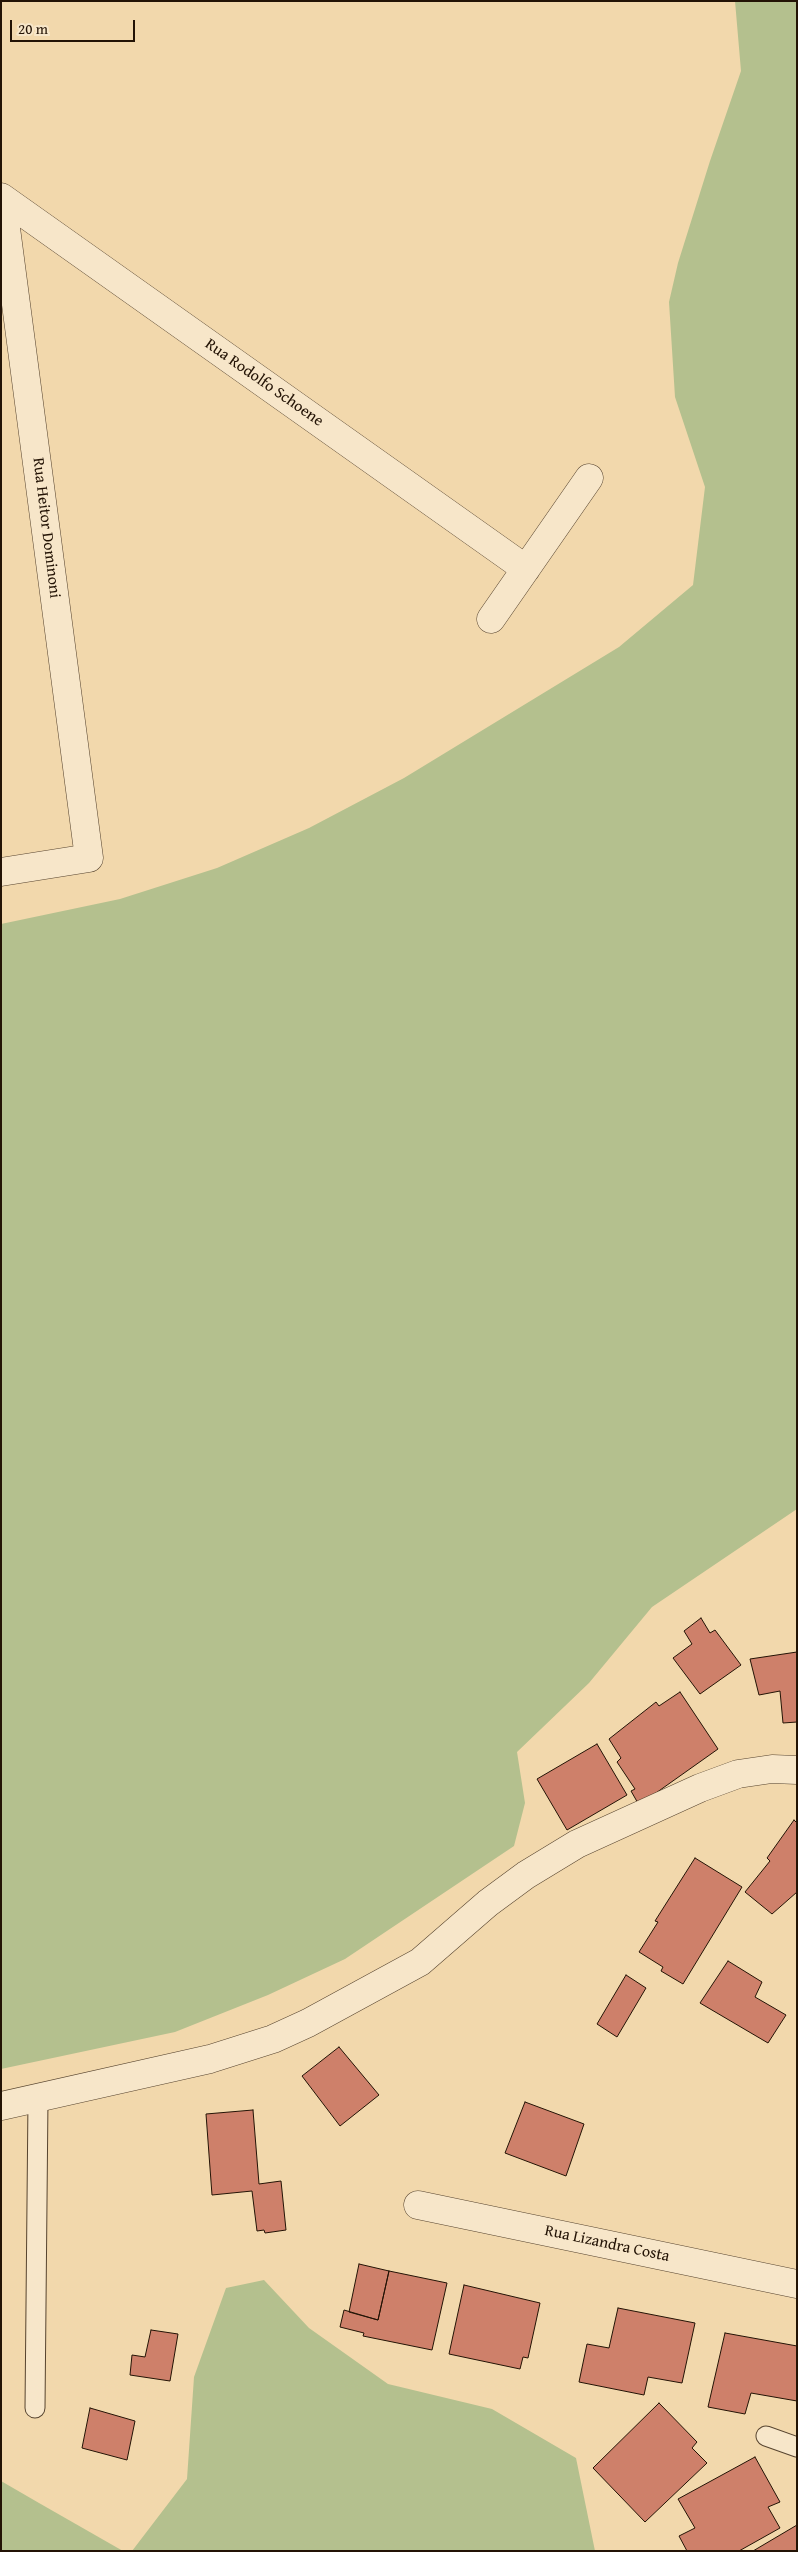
<!DOCTYPE html>
<html>
<head>
<meta charset="utf-8">
<style>
  body { margin:0 }
  #map { position:relative; width:798px; height:2552px; overflow:hidden; background:#f2d8ac; font-family:"Gentium Book Plus",serif }
  canvas { display:block }
  .frame { position:absolute; inset:0; border:2px solid #231305; pointer-events:none }
  .scale { position:absolute; left:10px; top:20px; width:125px; height:22px; box-sizing:border-box; border:2px solid #231305; border-top:0; padding-left:6px; font-size:15px; line-height:18px; white-space:nowrap; color:#231305; -webkit-text-stroke:4px #f7e6c9; paint-order:stroke }
</style>
</head>
<body>
<div id="map">
<canvas width="798" height="2552"></canvas>
<div class="frame"></div>
<div class="scale">20 m</div>
</div>
<script>
const ctx = document.querySelector('canvas').getContext('2d');
ctx.lineJoin = 'round';
function fillPath(path, color) {
  ctx.fillStyle = color;
  ctx.fill(path, 'evenodd');
}
function toPath(rows) {
  const path = new Path2D();
  for (const r of rows) {
    path.moveTo(r[0], r[1]);
    for (let i = 2; i < r.length; i += 2) path.lineTo(r[i], r[i + 1]);
  }
  return path;
}
function trace(path, color, width, dash) {
  ctx.strokeStyle = color;
  ctx.lineWidth = width;
  ctx.lineCap = dash ? 'butt' : 'round';
  ctx.setLineDash(dash || []);
  ctx.stroke(path);
}
function label(font, color, halo, rows, align = 'center') {
  ctx.font = font + ' "Gentium Book Plus",serif';
  ctx.lineWidth = 5;
  ctx.setLineDash([]);
  ctx.textBaseline = 'middle';
  ctx.strokeStyle = halo;
  ctx.fillStyle = color;
  for (const [text, x, y, turn = 0] of rows) {
    ctx.save();
    ctx.translate(x, y);
    ctx.rotate((+turn || 0) * Math.PI / 180);
    ctx.textAlign = isNaN(turn) ? turn : align;
    if (halo) ctx.strokeText(text, 0, 0);
    ctx.fillText(text, 0, 0);
    ctx.restore();
  }
}
const green = toPath([
  [735,1,797,1,797,1509,652,1607,589,1683,517,1752,525,1803,514,1846,345,1959,268,1995,175,2032,1,2069,1,924,120,899,217,868,309,828,404,778,619,647,693,585,705,487,675,397,669,302,678,263,710,161,741,71],
  [264,2280,309,2328,388,2384,492,2409,576,2458,595,2551,132,2551,187,2479,194,2377,226,2288],
  [1,2481,39,2503,123,2551,1,2551]
]);
const building = toPath([
  [701,1618,710,1633,715,1630,741,1665,700,1694,673,1658,692,1644,684,1631,701,1618],
  [797,1652,797,1722,783,1723,780,1691,759,1695,750,1659,797,1652],
  [680,1692,718,1749,639,1805,631,1791,635,1789,617,1762,621,1758,609,1739,656,1702,659,1706,680,1692],
  [597,1744,627,1795,567,1830,537,1779,597,1744],
  [794,1820,797,1823,797,1892,772,1914,745,1892,770,1861,767,1858,794,1820],
  [695,1858,742,1887,683,1984,661,1971,663,1967,639,1952,658,1922,655,1921,695,1858],
  [728,1961,762,1982,755,1997,786,2015,768,2043,700,2003,728,1961],
  [626,1975,646,1988,617,2037,597,2024,626,1975],
  [339,2047,379,2095,340,2126,302,2076,339,2047],
  [525,2102,584,2124,566,2176,505,2153,525,2102],
  [253,2110,259,2184,281,2181,286,2230,265,2233,264,2230,257,2231,252,2191,212,2195,206,2114,253,2110],
  [359,2264,389,2271,378,2320,349,2312,359,2264],
  [389,2271,447,2283,432,2350,363,2336,364,2333,340,2327,344,2310,378,2320,389,2271],
  [464,2285,540,2303,528,2358,523,2357,520,2369,449,2354,464,2285],
  [618,2308,695,2323,682,2383,648,2377,644,2395,579,2382,587,2344,609,2348,618,2308],
  [151,2330,178,2334,170,2381,130,2375,132,2355,145,2357,151,2330],
  [725,2333,797,2346,797,2401,751,2393,745,2414,708,2407,725,2333],
  [659,2403,697,2442,692,2448,707,2463,645,2522,593,2468,659,2403],
  [90,2408,135,2421,127,2460,82,2448,90,2408],
  [755,2457,780,2502,768,2507,780,2528,739,2551,687,2551,679,2536,695,2528,678,2499,755,2457],
  [797,2525,797,2551,753,2551,797,2525]
]);
const lane = toPath([
  [35,2408,38,2099],
  [766,2436,797,2447]
]);
const street = toPath([
  [1,197,526,569],
  [491,619,589,478],
  [1,872,89,858,2,198],
  [1,2106,210,2059,273,2039,308,2023,420,1962,488,1903,526,1875,577,1844,700,1788,738,1774,772,1769,797,1770],
  [418,2205,797,2284]
]);
const streetNames = [
  ["Rua Rodolfo Schoene",264,383,35],
  ["Rua Heitor Dominoni",46,528,83],
  ["Rua Lizandra Costa",607,2244,12]
];
fillPath(green, '#b4c08e');
fillPath(building, '#ce806a');
trace(building, '#231305', 1);
trace(lane, '#57442f', 21);
trace(street, '#57442f', 29);
trace(lane, '#f7e6c9', 19);
trace(street, '#f7e6c9', 28);
label('16px', '#231305', '#f7e6c9', streetNames);
</script>
</body>
</html>
